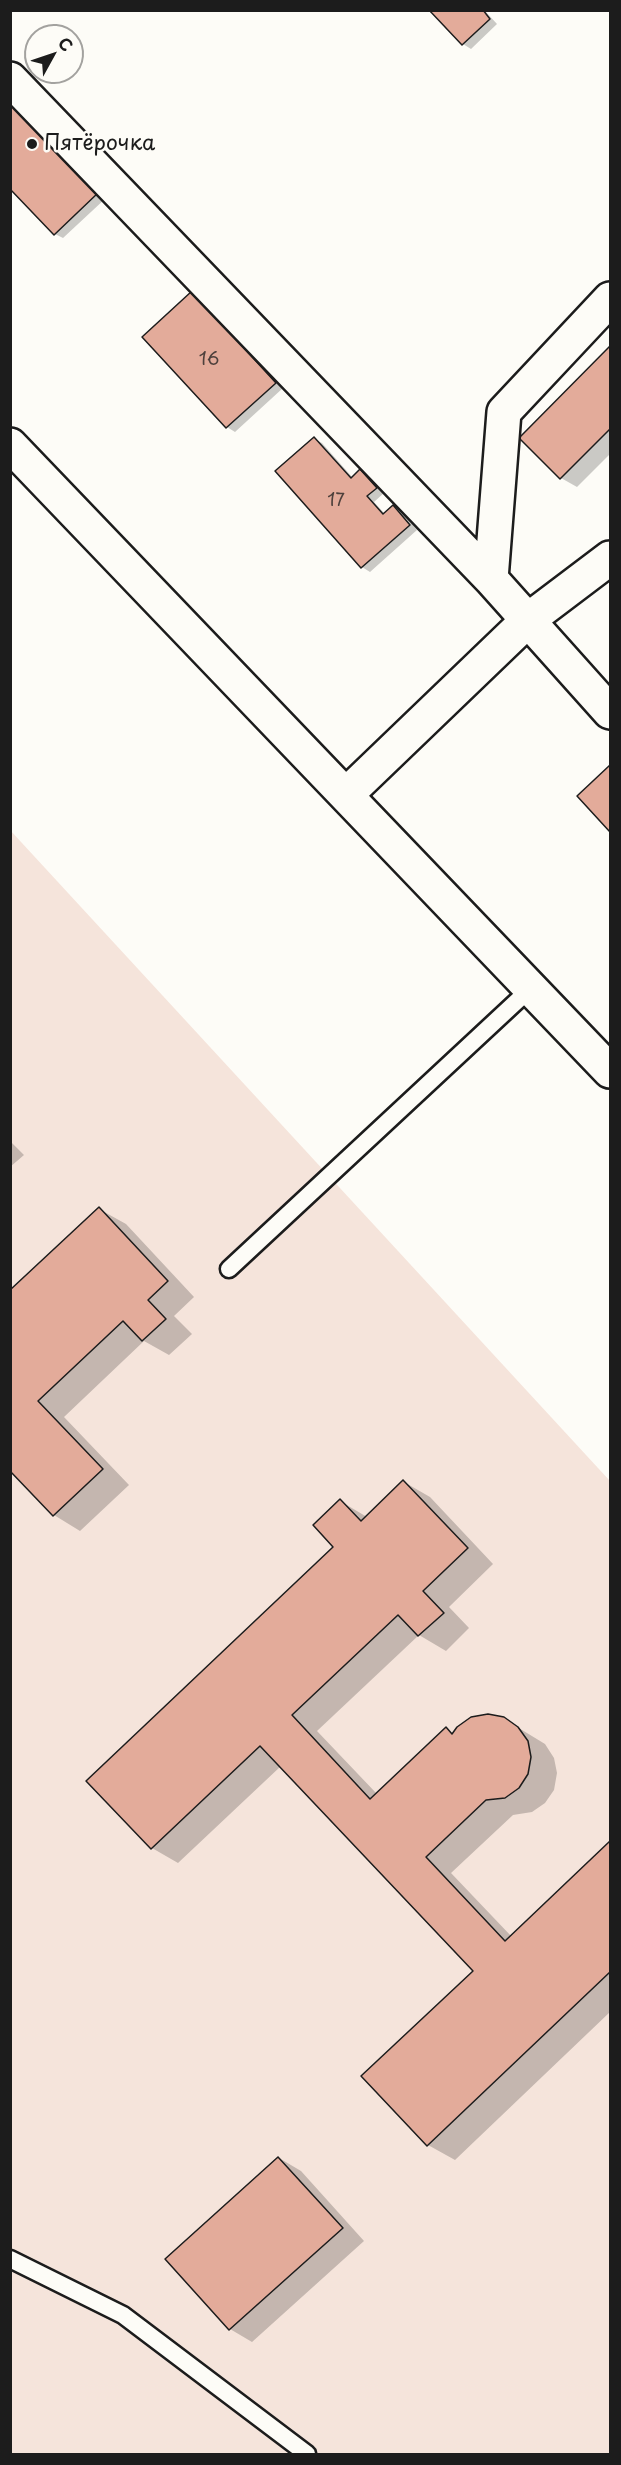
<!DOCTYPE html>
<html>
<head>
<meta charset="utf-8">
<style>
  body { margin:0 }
  #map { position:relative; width:621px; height:2465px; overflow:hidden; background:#fdfcf7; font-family:"Playpen Sans",sans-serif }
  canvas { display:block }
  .frame { position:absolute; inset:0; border:12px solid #1c1c1c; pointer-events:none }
  .north { position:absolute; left:24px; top:24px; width:60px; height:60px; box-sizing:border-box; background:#fdfcf7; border:2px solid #a3a29f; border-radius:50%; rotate:50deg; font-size:16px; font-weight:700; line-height:24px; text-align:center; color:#1c1c1c }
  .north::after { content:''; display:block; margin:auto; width:21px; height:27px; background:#1c1c1c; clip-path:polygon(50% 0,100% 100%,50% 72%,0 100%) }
</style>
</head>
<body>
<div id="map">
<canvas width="621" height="2465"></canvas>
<div class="frame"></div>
<div class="north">С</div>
</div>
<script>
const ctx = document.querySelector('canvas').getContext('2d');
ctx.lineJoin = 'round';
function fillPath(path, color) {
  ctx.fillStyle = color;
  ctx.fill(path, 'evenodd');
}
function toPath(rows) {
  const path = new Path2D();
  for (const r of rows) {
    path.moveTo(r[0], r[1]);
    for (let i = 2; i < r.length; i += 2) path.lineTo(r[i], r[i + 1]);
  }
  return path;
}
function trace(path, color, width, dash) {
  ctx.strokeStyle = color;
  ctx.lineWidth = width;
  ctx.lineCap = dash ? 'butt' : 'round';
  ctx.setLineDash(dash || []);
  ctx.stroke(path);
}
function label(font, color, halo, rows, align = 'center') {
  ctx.font = font + ' "Playpen Sans",sans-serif';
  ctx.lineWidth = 5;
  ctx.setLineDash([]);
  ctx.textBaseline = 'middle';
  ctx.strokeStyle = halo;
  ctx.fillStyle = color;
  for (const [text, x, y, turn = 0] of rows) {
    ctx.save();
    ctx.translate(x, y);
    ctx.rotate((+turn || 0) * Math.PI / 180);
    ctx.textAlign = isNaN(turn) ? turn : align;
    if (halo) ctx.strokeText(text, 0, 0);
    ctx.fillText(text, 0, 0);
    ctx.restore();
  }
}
const built = toPath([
  [10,830,610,1481,610,2454,11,2454]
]);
const shadow = toPath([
  [431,10,488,10,486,12,497,24,471,49,463,44],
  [10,97,106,198,63,238,55,234,10,187],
  [200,298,283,388,235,432,227,427,144,337],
  [610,348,610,454,577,487,561,478,521,438],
  [314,439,322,443,353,478,360,471,369,476,384,493,374,502,385,514,393,507,401,511,417,530,370,572,362,567],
  [610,767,610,830,579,796],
  [10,1141,24,1155,10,1167],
  [99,1209,126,1224,194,1297,174,1316,192,1334,169,1355,144,1341,64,1417,129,1485,80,1531,54,1515,10,1469],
  [404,1482,430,1497,493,1564,449,1607,469,1628,446,1651,419,1635,317,1731,377,1794,446,1729,454,1734,504,1719,545,1744,554,1758,557,1773,554,1790,545,1803,532,1812,513,1815,451,1873,512,1937,610,1843,610,2012,455,2160,428,2145,363,2076,475,1971,281,1766,178,1863,152,1848,335,1547,340,1501,367,1517],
  [279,2158,301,2171,364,2241,252,2342,230,2329]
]);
const building = toPath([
  [429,10,483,10,490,19,462,45,429,10],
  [10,99,99,192,54,235,10,189,10,99],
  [192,291,276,383,226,428,142,337,192,291],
  [610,346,610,429,560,479,519,438,610,346],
  [314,437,351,478,360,469,377,488,367,496,383,514,393,505,410,525,361,568,275,471,314,437],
  [610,765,610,832,577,796,610,765],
  [99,1207,168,1281,148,1300,166,1319,142,1341,123,1321,38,1401,103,1469,53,1516,10,1471,10,1290,99,1207],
  [403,1480,468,1548,423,1591,444,1613,418,1636,398,1615,292,1715,370,1799,446,1727,452,1734,457,1727,471,1717,488,1714,504,1717,518,1727,528,1741,531,1757,528,1774,519,1788,505,1798,486,1800,426,1857,505,1941,610,1841,610,1972,427,2146,361,2076,473,1971,260,1746,151,1849,86,1781,333,1547,313,1525,340,1499,361,1521,403,1480],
  [278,2157,343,2228,229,2330,165,2259,278,2157]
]);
const service = toPath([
  [229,1269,531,988],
  [10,2259,123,2315,307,2454]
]);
const minor = toPath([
  [10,79,491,579],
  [610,299,504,412,491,579,610,712],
  [347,794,528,620,610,558]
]);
const secondary = toPath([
  [10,445,610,1071]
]);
const markers = [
  [32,144,6,"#1c1c1c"]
];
const numberNames = [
  ["16",209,360],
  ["17",336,501]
];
const poiNames = [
  ["Пятёрочка",44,144]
];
fillPath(built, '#f5e4db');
fillPath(shadow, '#0003');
fillPath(building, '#e3ab9a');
trace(building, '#1c1c1c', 1.5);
trace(service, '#1c1c1c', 21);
trace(minor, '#1c1c1c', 38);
trace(secondary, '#1c1c1c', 38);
trace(service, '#fdfcf7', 16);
trace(minor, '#fdfcf7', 33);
trace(secondary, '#fdfcf7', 33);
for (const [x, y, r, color] of markers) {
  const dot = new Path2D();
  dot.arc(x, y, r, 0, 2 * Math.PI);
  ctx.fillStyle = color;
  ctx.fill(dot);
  trace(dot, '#fdfcf7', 2);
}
label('18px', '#4e403c', null, numberNames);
label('21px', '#1c1c1c', '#fdfcf7', poiNames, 'left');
</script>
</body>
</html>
